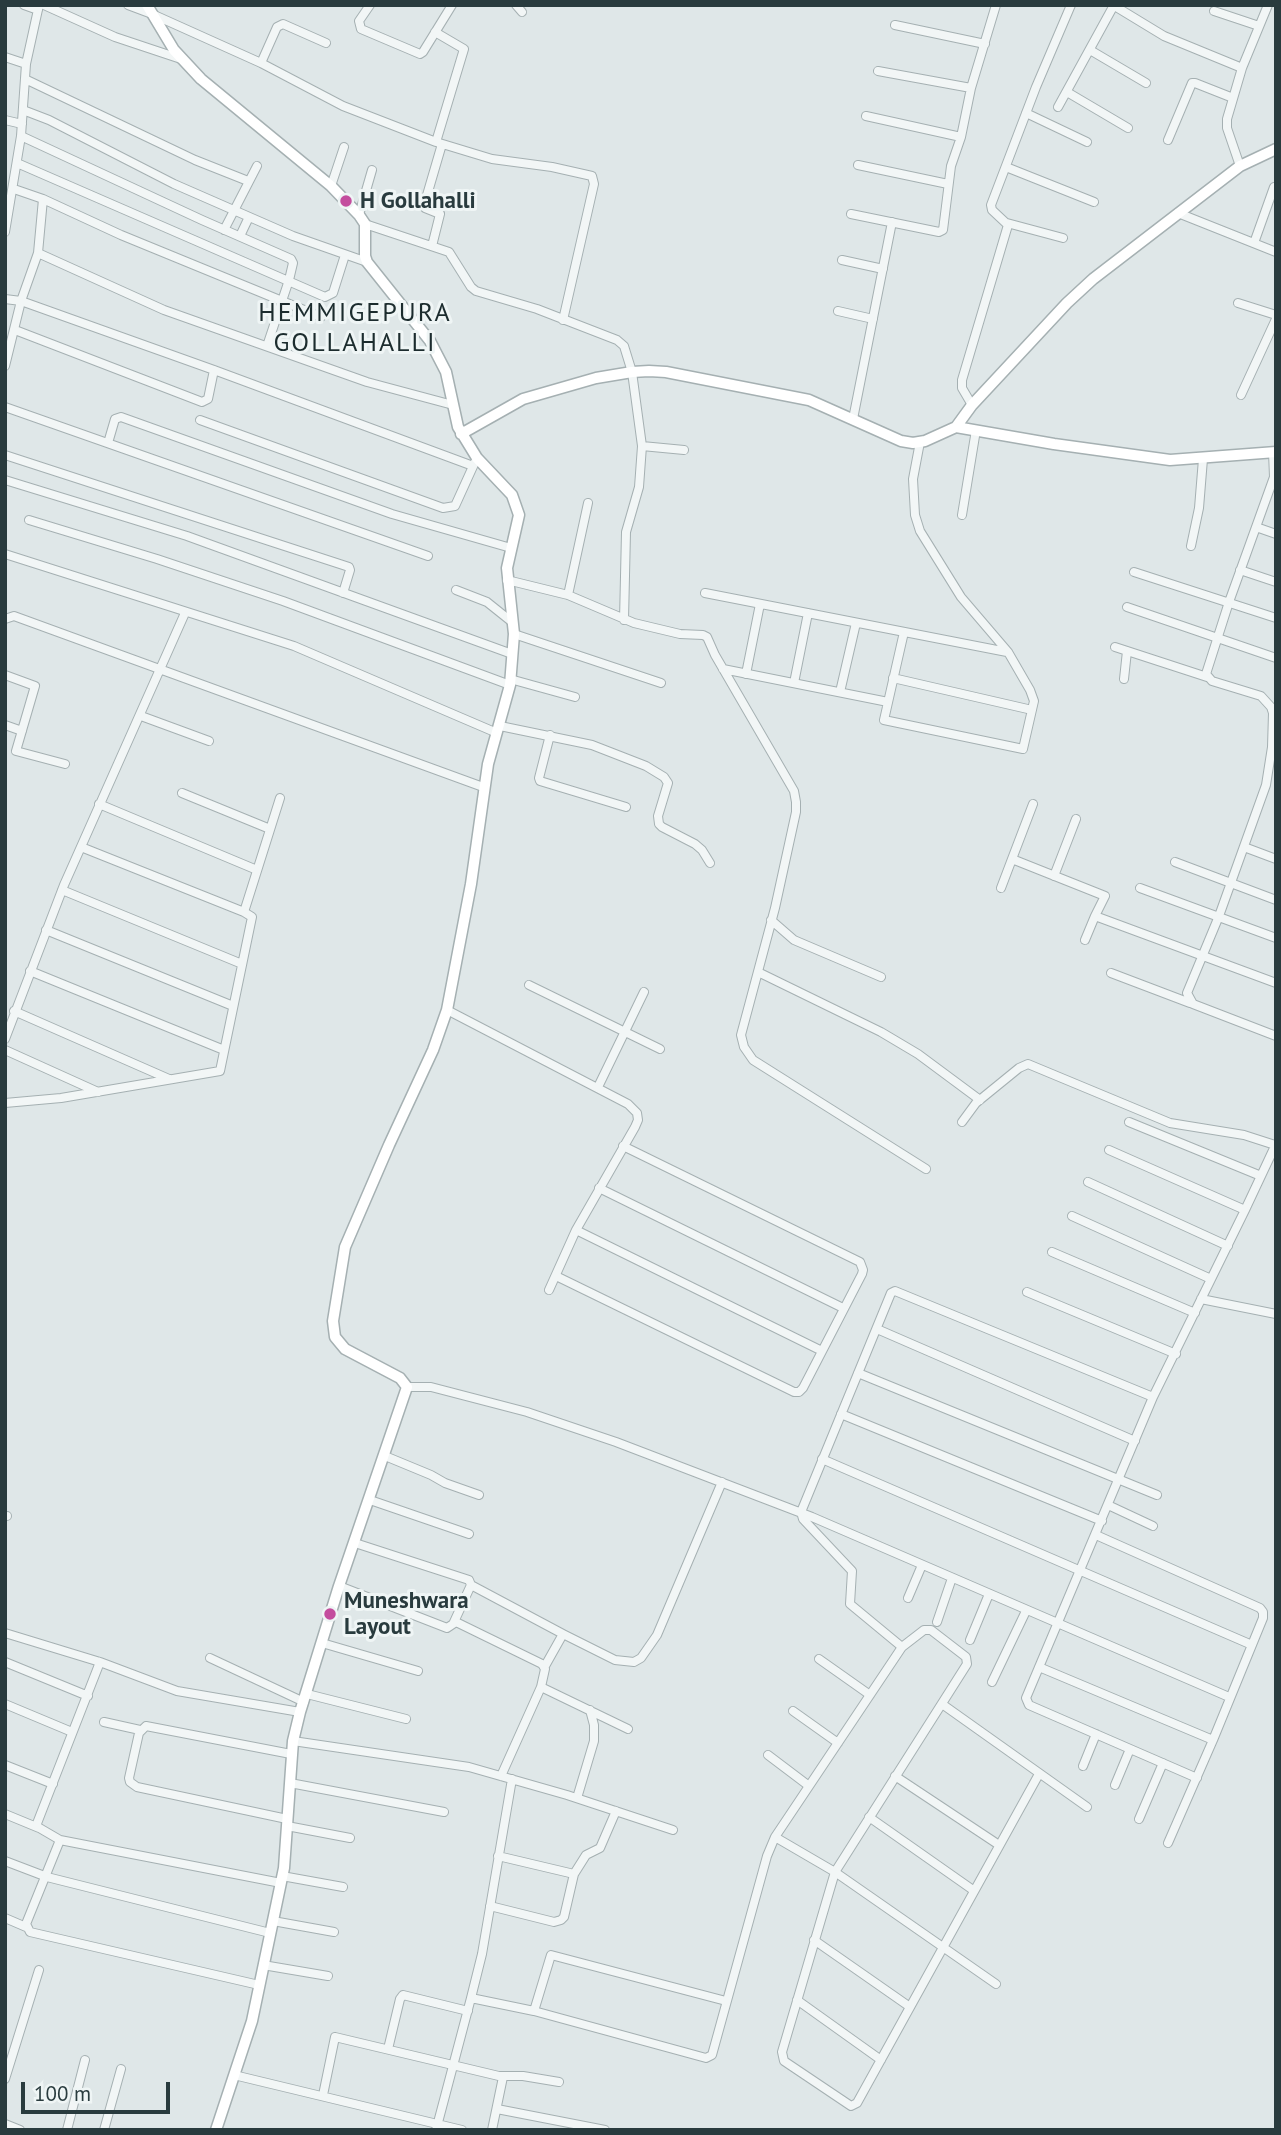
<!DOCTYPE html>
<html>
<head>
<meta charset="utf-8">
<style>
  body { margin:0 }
  #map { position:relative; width:1281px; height:2135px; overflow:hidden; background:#dfe7e8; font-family:"PT Sans",sans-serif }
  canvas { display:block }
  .frame { position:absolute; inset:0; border:7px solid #293b3e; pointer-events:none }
  .scale { position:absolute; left:21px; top:2082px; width:149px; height:32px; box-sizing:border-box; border:4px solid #293b3e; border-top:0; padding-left:9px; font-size:21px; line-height:24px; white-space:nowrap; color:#293b3e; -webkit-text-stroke:5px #eff5f5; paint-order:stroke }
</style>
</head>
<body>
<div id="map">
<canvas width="1281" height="2135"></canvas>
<div class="frame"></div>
<div class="scale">100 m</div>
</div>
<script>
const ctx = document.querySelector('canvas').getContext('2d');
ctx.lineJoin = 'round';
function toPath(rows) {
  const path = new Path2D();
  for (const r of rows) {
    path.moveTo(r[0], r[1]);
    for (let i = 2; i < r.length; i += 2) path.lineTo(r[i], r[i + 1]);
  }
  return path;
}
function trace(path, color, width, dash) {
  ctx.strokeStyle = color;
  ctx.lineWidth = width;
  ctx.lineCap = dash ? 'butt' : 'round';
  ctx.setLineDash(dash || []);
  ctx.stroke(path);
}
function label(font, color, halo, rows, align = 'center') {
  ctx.font = font + ' "PT Sans",sans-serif';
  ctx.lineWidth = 6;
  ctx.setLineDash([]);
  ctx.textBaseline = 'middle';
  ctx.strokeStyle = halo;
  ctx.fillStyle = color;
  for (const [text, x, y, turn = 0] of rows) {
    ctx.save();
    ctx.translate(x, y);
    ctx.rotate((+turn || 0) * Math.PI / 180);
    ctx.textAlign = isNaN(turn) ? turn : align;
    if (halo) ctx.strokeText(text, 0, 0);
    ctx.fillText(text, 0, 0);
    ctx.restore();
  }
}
const street = toPath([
  [24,5,38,10],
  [44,5,115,37,181,59],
  [128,5,152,14,261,63,343,106,436,142,492,159,552,167,592,176,594,184,563,320],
  [370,5,359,21,361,29,420,54,423,52,452,5],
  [516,5,522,12],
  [1113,5,1164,36,1242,68],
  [1214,11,1259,26],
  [895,25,985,44],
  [435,32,464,49,436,142],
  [1090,50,1146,83],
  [5,57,26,64],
  [261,63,277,27,283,24,326,43],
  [878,71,971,88],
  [25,79,195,160,248,181],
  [1067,92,1128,128],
  [1058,107,1114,5],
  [23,110,49,120,174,184,293,236,367,262],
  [1026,113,1087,142],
  [866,116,961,137],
  [5,120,22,124],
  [21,136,202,220,291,259,293,263,289,280,267,346],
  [1168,140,1192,83,1195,83,1233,98],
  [17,163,325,297,333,293,345,255],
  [858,165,948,184],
  [1240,166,1227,128,1227,119,1242,68,1268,5],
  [1006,167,1094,202],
  [331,186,344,147],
  [14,189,43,199,121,235,321,317],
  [1178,213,1276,252],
  [851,214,939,232,943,230,951,166,961,137,971,88,996,5],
  [359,215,372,170],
  [1007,223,1063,238],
  [365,224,449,252,471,287,476,291,537,309,617,340,624,346,632,372,642,446,639,487,626,532,624,620],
  [224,230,257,166],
  [5,232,21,136,26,64,39,5],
  [240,236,249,217],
  [1254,243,1274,187],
  [432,246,440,214,425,208,425,202,442,144],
  [38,253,164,310,367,382,453,405],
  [842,260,883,269],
  [5,299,21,301,214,370,473,466],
  [1238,303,1276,315],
  [838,311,873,319],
  [15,330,202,402,208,399,214,370],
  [5,366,21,301,38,253,43,199],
  [1241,395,1276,319],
  [972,405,962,388,962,380,1008,225,992,210,991,205,1036,87,1071,5],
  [5,407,428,556],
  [853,419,892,222],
  [200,420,443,508,455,506,475,462],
  [108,443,115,419,121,417,392,514,511,548],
  [642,446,684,450],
  [1273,452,1274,477,1229,602,1206,674,1212,681,1261,696,1271,707,1273,713,1272,747,1266,785,1219,916,1187,993,1193,1004,1276,1036],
  [5,455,349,567,350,570,343,593],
  [5,480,187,536,512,654],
  [962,515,976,430],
  [29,520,157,559,283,601,510,685],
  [1256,527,1276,534],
  [1191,546,1199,508,1203,459],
  [5,554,294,646,497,733],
  [1240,570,1276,582],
  [1134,572,1276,618],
  [507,580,568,595,634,623,680,634,703,635,707,637,715,655,794,791,796,802,796,812,775,908,741,1035,744,1047,753,1060,926,1169],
  [456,590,487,602,512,622],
  [705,593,1007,652],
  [568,595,588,503],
  [1127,607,1276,658],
  [5,619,14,616,483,787],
  [904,632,884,720,1023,749,1034,701,1030,690,1008,652,961,597,920,531,915,515,913,479,920,442],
  [514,634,661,683],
  [1115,647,1207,677],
  [723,669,888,702],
  [746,674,760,604],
  [5,675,35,686,16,751,65,764],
  [893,678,1032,710],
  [510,679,575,697],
  [1124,679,1127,651],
  [794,683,808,613],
  [840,692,856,623],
  [141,716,209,741],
  [5,725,22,731],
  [500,726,592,745,646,766,664,777,668,783,658,816,659,824,662,827,695,844,702,850,710,863],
  [550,735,539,778,540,781,626,807],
  [182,793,270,829],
  [99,804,257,870],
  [81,847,244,912],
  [1244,847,1276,859],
  [1012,859,1033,804],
  [1175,862,1276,900],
  [1054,876,1076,819],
  [1001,888,1012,859,1105,896,1095,916],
  [1140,888,1276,938],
  [62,890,242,964],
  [771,920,794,940,881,977],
  [46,930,233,1006],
  [1085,940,1095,916,1276,983],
  [30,971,224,1050],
  [758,972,881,1032,918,1054,980,1100],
  [1111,973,1190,1003],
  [529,985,660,1049],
  [447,1010,628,1104,637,1113,638,1120,635,1127,576,1230,549,1290],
  [14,1011,169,1079],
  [5,1039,64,885,185,613],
  [5,1050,98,1092],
  [598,1087,644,992],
  [5,1103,61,1098,220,1071,252,917,244,912,280,798],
  [962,1122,976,1103,1019,1068,1028,1064,1170,1123,1244,1135,1275,1145],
  [1129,1122,1261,1176],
  [1109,1150,1245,1210],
  [1088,1182,1228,1246],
  [599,1188,843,1308],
  [1072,1216,1211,1279],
  [576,1230,822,1351],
  [1052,1252,1195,1313],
  [556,1276,794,1392,799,1392,803,1388,862,1274,863,1270,860,1262,623,1146],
  [1027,1292,1176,1354],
  [1201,1299,1276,1314],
  [877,1329,1135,1441],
  [858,1373,1157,1495],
  [407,1387,431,1387,527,1412,616,1442,812,1517,1229,1697],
  [841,1414,1102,1521],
  [385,1456,431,1475,445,1483,479,1495],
  [822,1459,1252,1645],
  [370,1500,469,1534],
  [1108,1505,1153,1526],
  [5,1516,7,1516],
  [1096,1535,1260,1608,1263,1612,1263,1618,1213,1740,1168,1843],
  [355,1543,469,1580,471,1585,454,1622],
  [471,1585,563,1634,545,1666],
  [339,1586,447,1628,456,1622,542,1664,545,1669,541,1687,628,1729],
  [908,1598,922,1565],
  [937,1622,952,1578],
  [5,1633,100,1662,177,1691,300,1712],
  [563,1634,615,1660,634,1662,641,1658,657,1635,722,1482],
  [970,1640,989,1594],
  [322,1643,418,1671],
  [902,1647,924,1630,931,1630,966,1657,967,1664,835,1872,782,2052,784,2061,851,2106,857,2103,1039,1774],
  [210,1658,304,1702],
  [819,1659,870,1695],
  [5,1662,88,1696],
  [100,1662,36,1826,60,1840,281,1883],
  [1039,1667,1213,1740],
  [992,1682,1026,1611],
  [307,1694,406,1719],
  [5,1704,72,1732],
  [942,1704,1087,1807],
  [793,1711,838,1743],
  [104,1722,140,1730],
  [293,1741,469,1767,567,1795,673,1830],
  [768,1755,809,1786],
  [5,1765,53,1784],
  [1083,1766,1096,1734],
  [501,1776,541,1687],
  [895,1776,999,1845],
  [1197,1778,1029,1705,1026,1698,1153,1397,1245,1210,1276,1144],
  [290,1783,444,1812],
  [1115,1785,1130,1749],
  [577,1798,594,1741,594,1725,590,1710],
  [5,1814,39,1828],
  [869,1817,973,1890],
  [287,1819,137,1787,130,1782,129,1778,139,1733,146,1726,291,1754],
  [1139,1819,1163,1763],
  [287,1826,350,1838],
  [60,1840,26,1924,30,1932,259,1985],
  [498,1856,574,1874],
  [5,1861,47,1877,270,1933],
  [282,1876,343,1887],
  [490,1906,554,1922,561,1920,564,1917,574,1874,586,1855,600,1848,616,1811],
  [5,1918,26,1927],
  [273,1921,334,1932],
  [814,1940,910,2007],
  [263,1965,328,1976],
  [996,1984,835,1872,775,1837,902,1647,850,1604,852,1571,803,1519,801,1512,891,1293,895,1291,1153,1397],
  [471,1998,482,1954,512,1779],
  [797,2000,881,2060],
  [534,2011,551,1955,726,2001],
  [388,2049,400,1999,403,1995,468,2011],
  [234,2075,462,2130],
  [499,2076,523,2076,559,2082],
  [5,2079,39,1970],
  [323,2095,335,2037,503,2077,492,2130],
  [497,2109,605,2130],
  [5,2124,20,2130],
  [67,2130,85,2060],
  [104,2130,121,2069],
  [436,2130,471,1998,534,2011,706,2058,712,2055,767,1856,775,1837]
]);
const secondary = toPath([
  [147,5,174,50,201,79,331,186,359,215,365,224,365,256,367,262,430,341,446,372,458,427,477,458,512,495,519,515,507,568,514,634,510,685,488,764,471,884,447,1010,433,1050,389,1145,345,1247,333,1321,335,1337,345,1349,400,1378,407,1387,339,1586,300,1712,293,1741,284,1868,252,2021,216,2130],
  [956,427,1054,444,1170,460,1276,452],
  [461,434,523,399,596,378,632,372,649,371,666,372,809,400,901,441,913,443,925,441,956,427,972,405,1067,303,1093,279,1240,166,1276,149]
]);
const markers = [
  [346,201,7,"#c44d9e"],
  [330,1614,7,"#c44d9e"]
];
const poiNames = [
  ["H Gollahalli",360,201],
  ["Muneshwara",344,1601],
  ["Layout",344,1627]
];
const quarterNames = [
  ["HEMMIGEPURA",355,314],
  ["GOLLAHALLI",355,344]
];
trace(street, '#a5b0b2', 10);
trace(secondary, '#a5b0b2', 13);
trace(street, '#f2f6f6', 8);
trace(secondary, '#fff', 10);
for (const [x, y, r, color] of markers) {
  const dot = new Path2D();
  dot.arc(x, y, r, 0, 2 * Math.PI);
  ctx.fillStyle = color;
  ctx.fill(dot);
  trace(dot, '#eff5f5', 2.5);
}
label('bold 23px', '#293b3e', '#eff5f5', poiNames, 'left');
ctx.letterSpacing = '2px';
label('26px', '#1c2c2e', '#eff5f5', quarterNames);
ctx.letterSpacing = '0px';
</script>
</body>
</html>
